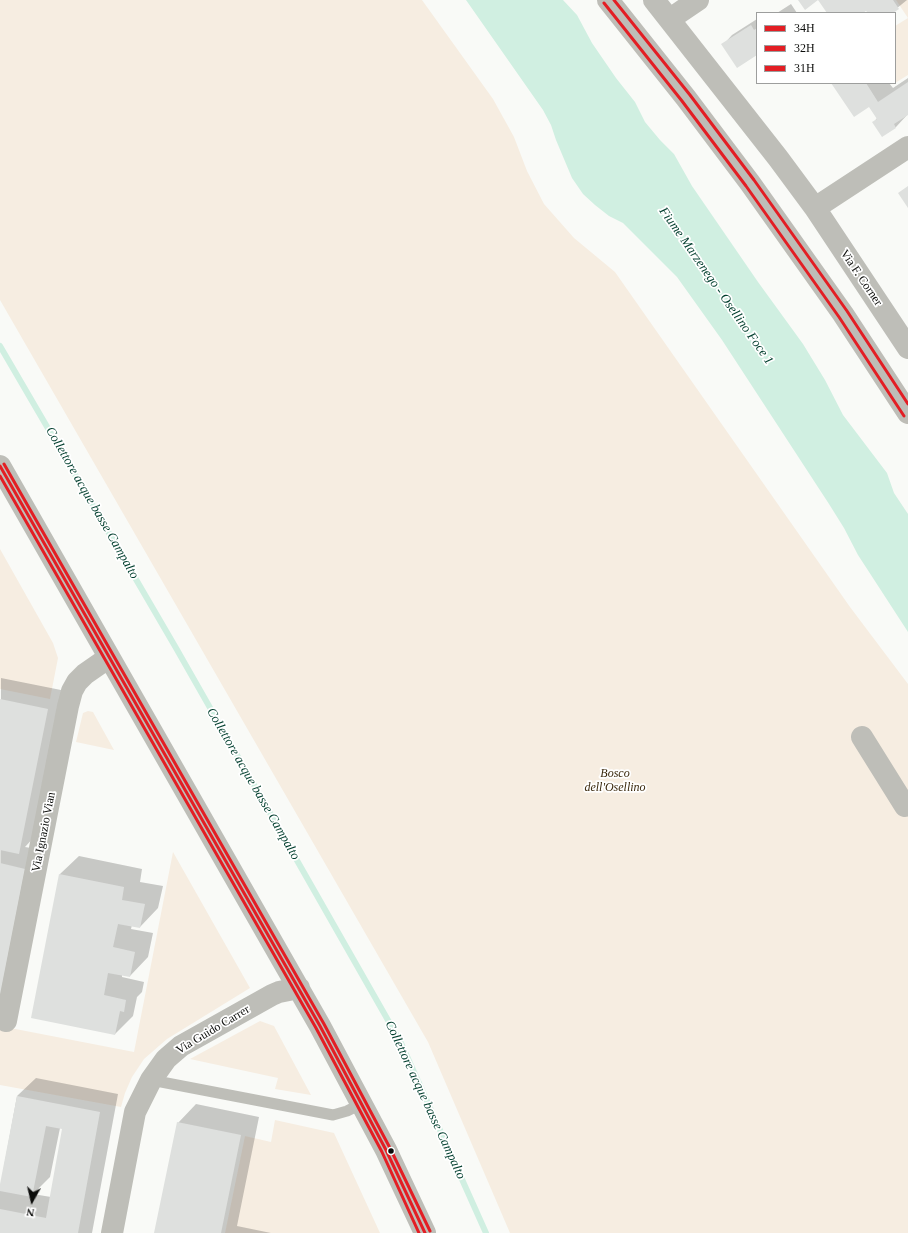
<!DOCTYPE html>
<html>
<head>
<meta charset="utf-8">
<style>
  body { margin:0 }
  #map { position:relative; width:908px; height:1233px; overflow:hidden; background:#f9faf7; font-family:"Times New Roman",serif }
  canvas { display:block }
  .legend { position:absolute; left:756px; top:12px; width:140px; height:72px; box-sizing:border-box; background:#fff; border:1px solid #9d9e9d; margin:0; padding:5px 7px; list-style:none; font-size:12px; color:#0b0c0a }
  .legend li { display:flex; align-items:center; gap:8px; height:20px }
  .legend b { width:20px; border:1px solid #9d9e9d }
  .north { position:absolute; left:12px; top:1181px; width:40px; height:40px; -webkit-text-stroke:3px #fff; paint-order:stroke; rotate:188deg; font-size:11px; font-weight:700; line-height:16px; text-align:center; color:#0b0c0a }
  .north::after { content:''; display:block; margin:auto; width:14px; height:18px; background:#0b0c0a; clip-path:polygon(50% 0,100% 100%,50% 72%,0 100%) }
</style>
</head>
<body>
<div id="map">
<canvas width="908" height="1233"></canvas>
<ul class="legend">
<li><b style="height:5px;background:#e31e24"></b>34H</li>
<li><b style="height:5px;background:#e31e24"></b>32H</li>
<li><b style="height:5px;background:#e31e24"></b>31H</li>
</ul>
<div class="north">N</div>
</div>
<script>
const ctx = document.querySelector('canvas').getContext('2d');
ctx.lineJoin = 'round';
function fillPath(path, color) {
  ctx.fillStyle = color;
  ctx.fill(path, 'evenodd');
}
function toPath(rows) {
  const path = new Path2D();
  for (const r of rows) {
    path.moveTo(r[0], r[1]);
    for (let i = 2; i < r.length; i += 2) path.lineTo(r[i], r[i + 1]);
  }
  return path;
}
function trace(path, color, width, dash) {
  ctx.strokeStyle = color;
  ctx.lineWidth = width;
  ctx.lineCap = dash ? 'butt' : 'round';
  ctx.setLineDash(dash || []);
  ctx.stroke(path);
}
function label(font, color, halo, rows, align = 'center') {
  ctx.font = font + ' "Times New Roman",serif';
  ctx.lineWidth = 3.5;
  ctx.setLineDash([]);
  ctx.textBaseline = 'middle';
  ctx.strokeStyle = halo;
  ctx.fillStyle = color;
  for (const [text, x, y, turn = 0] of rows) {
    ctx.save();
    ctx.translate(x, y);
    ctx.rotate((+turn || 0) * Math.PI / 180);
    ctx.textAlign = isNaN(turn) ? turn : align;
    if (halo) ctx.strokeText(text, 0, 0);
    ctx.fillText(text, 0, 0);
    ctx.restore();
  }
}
const green = toPath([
  [0,0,422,0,493,99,514,137,527,171,544,204,574,238,615,272,850,607,908,684,908,1233,510,1233,428,1042,0,300],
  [896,0,908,0,908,75,895,83,895,26,908,18],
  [0,549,53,643,58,658,50,699,0,689],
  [88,711,93,712,114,750,76,742,83,713],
  [173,852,250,988,167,1039,144,1059,132,1077,125,1093,121,1107,0,1085,0,1026,134,1052],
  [260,1021,274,1026,311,1095,275,1089,278,1078,190,1059],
  [275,1120,334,1133,380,1233,225,1233,245,1136,271,1142]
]);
const water = toPath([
  [466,0,563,0,577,15,592,43,616,78,635,102,645,122,660,140,674,154,692,186,758,282,803,344,825,380,843,415,887,473,894,493,908,514,908,632,858,555,844,528,829,504,722,340,677,277,623,223,609,216,595,205,583,194,572,178,556,140,551,125,543,110]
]);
const shadow = toPath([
  [819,0,907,0,891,13,869,13,866,9,861,13,828,13],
  [791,4,797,13,777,13],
  [757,19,757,54,723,45,732,35],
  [908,78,908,114,896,127,883,135,874,122,877,118,869,106,832,83,889,83,893,88],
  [1,678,66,691,37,834,25,847,43,850,0,1009],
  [79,856,142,869,140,882,163,886,158,908,140,927,132,925,131,929,153,933,148,957,130,976,122,974,122,977,144,982,142,992,137,997,133,1016,115,1034,32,1017,60,874],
  [36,1078,118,1094,92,1233,0,1233,0,1188,17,1096],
  [60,1128,64,1128,51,1197,33,1194,50,1177],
  [196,1104,259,1117,237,1226,271,1233,155,1233,178,1123]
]);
const stream = toPath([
  [0,346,176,648,401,1043,486,1233]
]);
const building = toPath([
  [798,0,893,0,899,9,893,13,868,13,866,11,863,13,827,13,818,0,805,10],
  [751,25,754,30,757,28,757,55,737,68,721,44],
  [908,82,908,115,894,124,896,128,882,137,872,122,877,119,869,107,854,117,831,83,866,83,878,102],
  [908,186,908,208,898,193],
  [0,699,48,709,19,854,0,850],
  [0,863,25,869,0,997],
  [59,874,124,887,122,900,145,904,140,928,118,924,113,947,135,952,130,977,108,973,104,995,126,1000,124,1012,120,1011,115,1035,31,1018],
  [17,1096,100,1112,78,1233,0,1233,0,1209,46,1218,62,1129,46,1126,32,1197,0,1191,0,1184],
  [177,1122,241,1135,221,1233,154,1233]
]);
const lane = toPath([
  [151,1080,333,1115,347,1111,361,1104]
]);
const street = toPath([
  [654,0,778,158,815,208,908,348],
  [670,19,698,0],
  [815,208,908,147],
  [0,466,320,1026,386,1150,425,1233],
  [862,737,905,806],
  [6,1021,68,706,72,691,77,682,85,674,108,658],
  [112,1233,135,1112,151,1080,166,1059,181,1046,272,995,279,992,299,988]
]);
const secondary = toPath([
  [608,0,686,98,750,183,843,314,908,413]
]);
const bus1 = toPath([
  [0,466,320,1026,386,1150,425,1233]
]);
const bus2 = toPath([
  [604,3,682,101,746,186,839,317,904,416],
  [0,476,316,1028,382,1152,419,1233]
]);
const bus3 = toPath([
  [614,0,690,95,754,180,847,311,908,404],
  [4,464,324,1024,390,1148,430,1231]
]);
const markers = [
  [391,1151,3.5,"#0b0c0a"]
];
const streetNames = [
  ["Via F. Corner",861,278,56],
  ["Via Ignazio Vian",44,832,-79],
  ["Via Guido Carrer",213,1030,-31]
];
const parkNames = [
  ["Bosco",615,774],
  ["dell'Osellino",615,788]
];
const waterNames = [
  ["Fiume Marzenego - Osellino Foce 1",716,286,55],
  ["Collettore acque basse Campalto",92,503,60],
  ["Collettore acque basse Campalto",253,784,60],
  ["Collettore acque basse Campalto",425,1100,65]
];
fillPath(green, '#f6ede1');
fillPath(water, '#d0efe1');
fillPath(shadow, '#0003');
trace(stream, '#d0efe1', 6);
fillPath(building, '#dee0de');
trace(lane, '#bebeb8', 11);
trace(street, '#bebeb8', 22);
trace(secondary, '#bebdb7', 22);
trace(bus1, '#e31e24', 3);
trace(bus2, '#e31e24', 3);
trace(bus3, '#e31e24', 3);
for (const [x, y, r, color] of markers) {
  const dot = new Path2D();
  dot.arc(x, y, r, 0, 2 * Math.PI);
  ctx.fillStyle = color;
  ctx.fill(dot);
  trace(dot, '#fff', 1.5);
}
label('12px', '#0b0c0a', '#fff', streetNames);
label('italic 12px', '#39270b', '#fff', parkNames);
label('italic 13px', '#003e2d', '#fff', waterNames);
</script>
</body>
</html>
